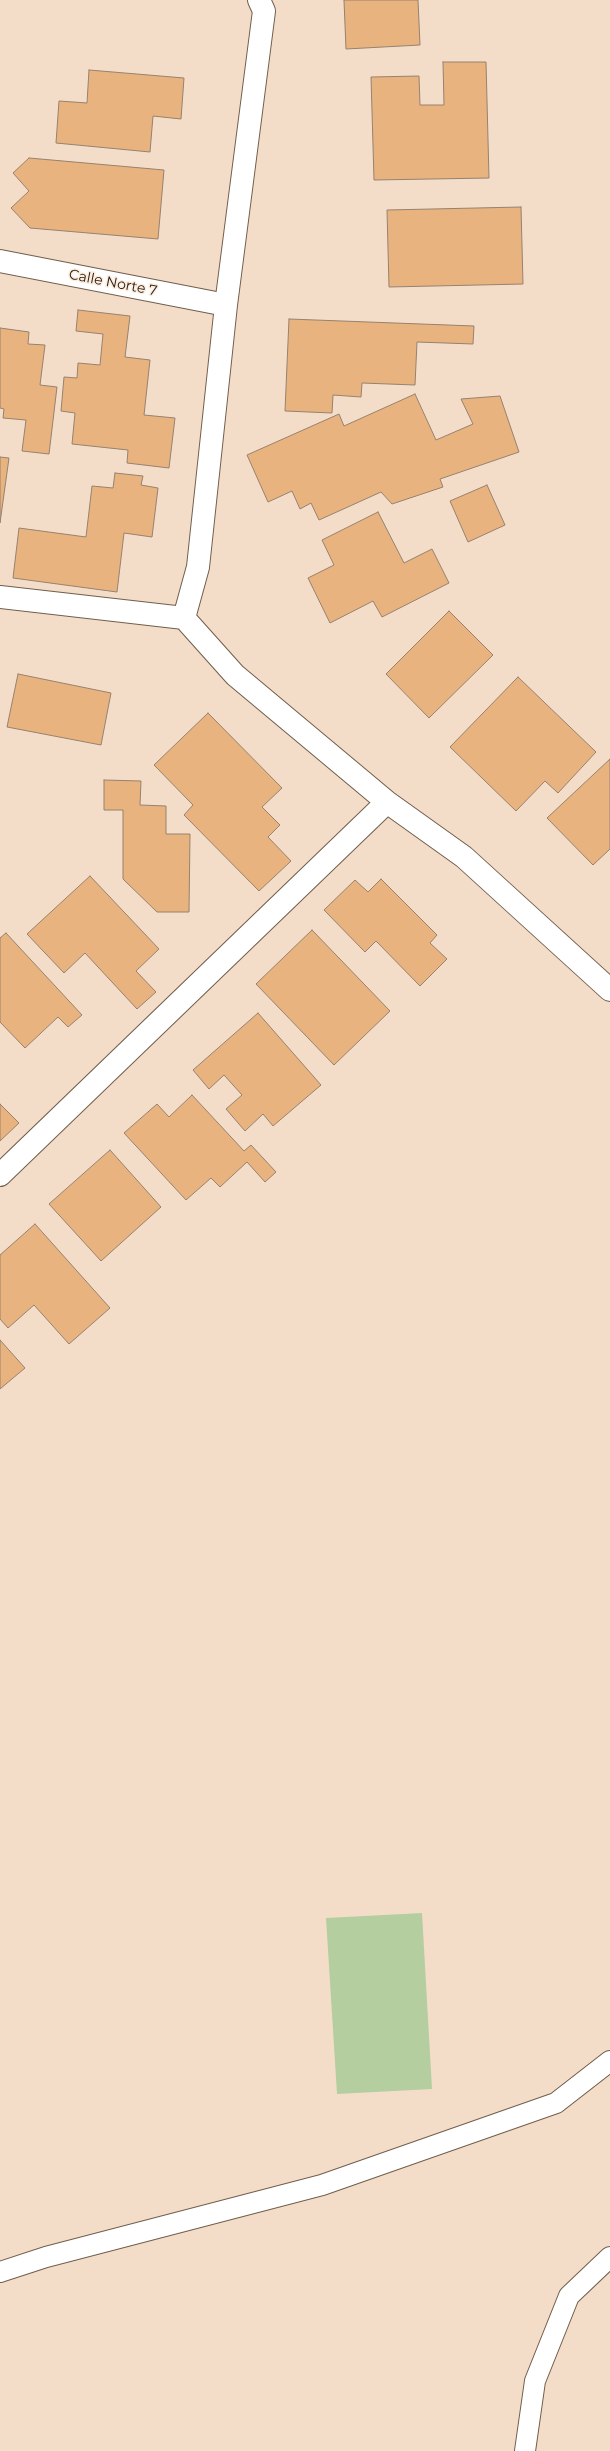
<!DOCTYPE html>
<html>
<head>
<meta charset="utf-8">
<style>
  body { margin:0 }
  canvas { display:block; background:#f3ddc9 }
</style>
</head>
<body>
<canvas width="610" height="2451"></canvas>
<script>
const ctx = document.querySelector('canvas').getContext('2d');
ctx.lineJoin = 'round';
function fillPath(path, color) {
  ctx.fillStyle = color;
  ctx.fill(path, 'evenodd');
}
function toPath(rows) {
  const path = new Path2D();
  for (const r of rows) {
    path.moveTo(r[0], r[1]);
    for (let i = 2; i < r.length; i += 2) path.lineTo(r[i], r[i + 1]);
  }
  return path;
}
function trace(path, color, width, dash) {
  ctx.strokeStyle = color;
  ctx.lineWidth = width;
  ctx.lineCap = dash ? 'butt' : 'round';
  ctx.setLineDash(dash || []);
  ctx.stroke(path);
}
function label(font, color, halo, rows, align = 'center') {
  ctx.font = font + ' Montserrat,sans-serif';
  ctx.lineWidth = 3;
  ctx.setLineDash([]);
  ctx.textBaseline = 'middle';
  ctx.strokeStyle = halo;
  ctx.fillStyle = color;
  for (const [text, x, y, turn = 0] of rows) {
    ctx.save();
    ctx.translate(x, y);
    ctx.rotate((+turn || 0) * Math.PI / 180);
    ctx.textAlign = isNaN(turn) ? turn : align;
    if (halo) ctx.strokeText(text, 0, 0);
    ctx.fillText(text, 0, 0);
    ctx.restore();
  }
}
const green = toPath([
  [422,1913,432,2089,337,2094,326,1918]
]);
const building = toPath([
  [344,0,418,0,420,45,346,49,344,0],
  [443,62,486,62,489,178,374,180,371,77,419,76,420,105,444,105,443,62],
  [89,70,184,78,181,119,153,116,150,152,56,143,59,101,87,103,89,70],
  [29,158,164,170,158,239,30,228,11,208,29,191,13,173,29,158],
  [521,207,523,284,389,287,387,210,521,207],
  [78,310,130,316,125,357,150,360,144,415,175,418,169,468,127,463,128,450,72,444,75,413,61,411,64,377,77,378,78,363,100,365,103,334,76,331,78,310],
  [289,319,474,326,473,344,417,342,415,385,362,383,361,397,333,395,332,413,285,411,289,319],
  [0,328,29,332,28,344,45,345,40,385,57,387,49,454,22,451,26,420,3,418,4,409,0,408,0,328],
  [415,394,436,440,473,424,461,399,500,396,519,452,440,479,443,487,392,504,381,492,319,520,311,503,300,509,292,491,268,502,247,455,339,414,344,426,415,394],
  [0,457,9,458,0,523,0,457],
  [115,473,143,476,141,485,158,488,152,537,124,533,117,592,13,578,19,528,86,537,92,486,113,488,115,473],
  [487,485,505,525,468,542,450,501,487,485],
  [378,512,404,563,432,549,449,583,382,617,373,601,330,623,308,578,334,565,322,540,378,512],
  [449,611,493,655,429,718,386,674,449,611],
  [18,674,111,693,101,745,7,727,18,674],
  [518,677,596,752,558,793,545,781,516,811,450,747,518,677],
  [208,713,282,788,262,807,280,825,268,837,291,861,259,891,184,815,193,805,154,765,208,713],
  [610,759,610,849,593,865,547,818,610,759],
  [104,780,141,781,140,805,166,806,166,834,190,834,189,912,157,912,123,879,123,810,104,810,104,780],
  [90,876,159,949,136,971,156,992,137,1009,85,953,64,973,27,934,90,876],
  [381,879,437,935,430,943,447,959,420,986,376,941,365,952,324,910,355,880,368,892,381,879],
  [312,930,390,1011,334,1065,256,984,312,930],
  [6,933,82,1015,68,1027,58,1017,25,1048,0,1022,0,938,6,933],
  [258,1013,321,1085,273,1126,263,1114,245,1131,226,1109,242,1095,224,1075,209,1089,193,1070,258,1013],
  [192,1095,244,1151,251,1145,276,1172,265,1182,247,1162,220,1187,211,1178,186,1200,124,1133,157,1104,169,1117,192,1095],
  [0,1104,19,1123,0,1141,0,1104],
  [110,1150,161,1207,101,1261,49,1204,110,1150],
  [35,1224,110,1308,69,1344,34,1305,8,1328,0,1319,0,1255,35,1224],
  [0,1340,25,1368,0,1389,0,1340]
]);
const service = toPath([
  [0,2272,46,2257,322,2185,556,2103,610,2061],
  [525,2451,535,2381,569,2296,610,2257]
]);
const minor = toPath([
  [259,0,264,11,226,305,198,567,184,618,235,675,387,802,464,857,610,990],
  [0,261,226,305],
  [0,597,184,618],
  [0,1175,387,802]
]);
const streetNames = [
  ["Calle Norte 7",113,283,11]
];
fillPath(green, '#b5ce9f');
fillPath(building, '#e8b37e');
trace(building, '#96826f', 1);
trace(service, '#715e4c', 22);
trace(minor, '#715e4c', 24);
trace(service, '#fff', 20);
trace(minor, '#fff', 22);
label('14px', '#282019', '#fdebdb', streetNames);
</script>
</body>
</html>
